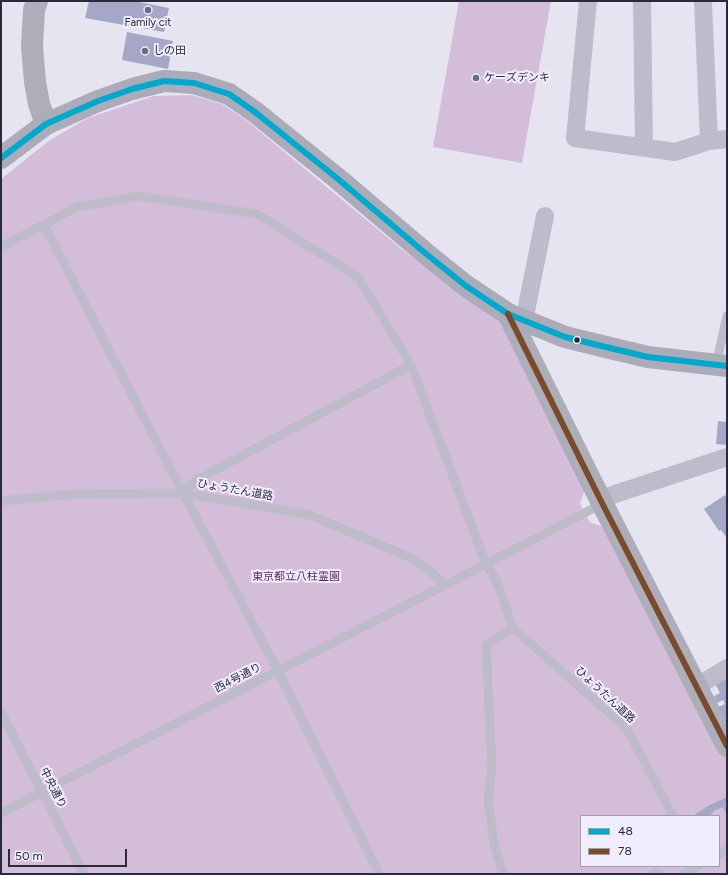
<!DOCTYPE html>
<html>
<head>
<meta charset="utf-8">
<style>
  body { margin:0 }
  #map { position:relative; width:728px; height:875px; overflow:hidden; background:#e6e4f0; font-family:Figtree,sans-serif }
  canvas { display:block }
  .frame { position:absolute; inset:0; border:2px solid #2a2a3c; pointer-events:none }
  .legend { position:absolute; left:580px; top:815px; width:140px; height:52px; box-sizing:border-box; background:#f0edfc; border:1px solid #a19faf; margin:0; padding:5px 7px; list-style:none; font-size:12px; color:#2a2a3c }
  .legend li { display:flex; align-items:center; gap:8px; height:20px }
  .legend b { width:20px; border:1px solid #a19faf }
  .scale { position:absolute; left:8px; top:849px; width:119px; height:18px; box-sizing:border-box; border:2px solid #2a2a3c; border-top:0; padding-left:5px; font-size:12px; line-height:14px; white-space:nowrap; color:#2a2a3c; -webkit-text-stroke:3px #f0edfc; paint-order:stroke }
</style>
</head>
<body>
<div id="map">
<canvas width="728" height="875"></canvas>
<div class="frame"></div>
<ul class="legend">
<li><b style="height:5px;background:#00a9ce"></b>48</li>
<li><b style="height:5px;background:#7a4b2a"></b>78</li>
</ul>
<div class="scale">50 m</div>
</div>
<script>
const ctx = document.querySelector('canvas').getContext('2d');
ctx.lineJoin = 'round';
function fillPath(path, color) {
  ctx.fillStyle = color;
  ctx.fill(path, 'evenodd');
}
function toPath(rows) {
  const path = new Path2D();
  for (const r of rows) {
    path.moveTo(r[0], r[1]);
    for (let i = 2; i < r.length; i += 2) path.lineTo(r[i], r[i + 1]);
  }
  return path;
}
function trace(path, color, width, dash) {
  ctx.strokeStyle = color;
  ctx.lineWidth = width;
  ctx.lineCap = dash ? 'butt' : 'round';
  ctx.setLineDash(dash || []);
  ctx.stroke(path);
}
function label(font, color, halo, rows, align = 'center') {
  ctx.font = font + ' Figtree,"Noto Sans JP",sans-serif';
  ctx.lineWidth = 4;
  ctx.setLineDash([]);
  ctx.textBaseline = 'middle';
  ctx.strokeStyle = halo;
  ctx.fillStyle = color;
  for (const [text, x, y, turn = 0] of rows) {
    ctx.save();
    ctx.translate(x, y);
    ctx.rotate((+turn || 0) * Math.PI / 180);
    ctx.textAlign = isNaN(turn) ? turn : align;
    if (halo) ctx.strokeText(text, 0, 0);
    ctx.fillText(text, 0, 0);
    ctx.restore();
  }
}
const green = toPath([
  [459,1,551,1,522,163,433,147],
  [192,95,222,104,246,120,404,251,499,321,587,484,580,503,584,513,591,523,608,528,727,759,727,874,1,874,1,179,50,140,88,118,154,96],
  [581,816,719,816,719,866,581,866]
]);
const building = toPath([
  [89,1,134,1,169,8,164,32,85,18],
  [127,32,173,41,168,69,122,60],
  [718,421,727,422,727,445,716,444],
  [725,495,727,498,727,538,721,530,719,531,704,509],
  [727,677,727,723,718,707,725,704,723,700,717,703,714,696,720,693,715,683],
  [727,797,727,815,723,807,713,811,713,813,708,816,696,816,695,814,708,806]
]);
const lane = toPath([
  [44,225,183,493,278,671,379,874],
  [1,247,77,207,139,196,257,214,358,277,411,365,486,564,496,580,513,628,486,645,492,767,488,801,495,848,503,874],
  [716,365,727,316],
  [183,493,195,481,411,365],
  [1,501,74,494,183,493,310,515,416,560,446,585],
  [513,628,627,729,673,816],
  [1,712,84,874],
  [1,813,486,564,602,504],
  [719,854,727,850],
  [652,874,655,872,661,874],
  [683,874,698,866]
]);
const street = toPath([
  [588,1,575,138,675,152,709,141,703,1],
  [642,1,644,147],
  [709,141,727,139],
  [524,321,545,216],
  [600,499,727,457],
  [696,687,727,668]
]);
const secondary = toPath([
  [37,1,34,10,32,46,35,82,39,104,46,124],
  [508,314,600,499,727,746]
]);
const primary = toPath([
  [1,158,46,124,98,101,132,89,164,81,194,83,229,94,255,112,338,179,425,253,466,286,508,314,565,337,610,348,648,357,727,366]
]);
const bus1 = toPath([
  [1,158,46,124,98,101,132,89,164,81,194,83,229,94,255,112,338,179,425,253,466,286,508,314,565,337,610,348,648,357,727,366]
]);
const bus2 = toPath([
  [508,314,600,499,727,746]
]);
const markers = [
  [148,10,4,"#6c6b7b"],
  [145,51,4,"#6c6b7b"],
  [476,78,4,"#6c6b7b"],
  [577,340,3.5,"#2a2a3c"]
];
const poiNames = [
  ["Family cit",148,23,"center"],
  ["しの田",153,51],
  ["ケーズデンキ",484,78]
];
const streetNames = [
  ["ひょうたん道路",235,490,10],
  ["西4号通り",238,678,-27],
  ["ひょうたん道路",605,695,43],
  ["中央通り",53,788,63]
];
const parkNames = [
  ["東京都立八柱霊園",296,577]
];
fillPath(green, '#d4bdd9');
fillPath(building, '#a5a7c6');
trace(lane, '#bebcca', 9);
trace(street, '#bebcca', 18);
trace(secondary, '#aeadba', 22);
trace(primary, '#acabb9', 22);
trace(bus1, '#00a9ce', 6);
trace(bus2, '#7a4b2a', 6);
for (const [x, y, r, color] of markers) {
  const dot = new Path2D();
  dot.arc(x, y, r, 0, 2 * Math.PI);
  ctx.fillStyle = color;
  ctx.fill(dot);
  trace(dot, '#f0edfc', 1.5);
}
label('11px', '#2a2a3c', '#f0edfc', poiNames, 'left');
label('11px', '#2a2a3c', '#f0edfc', streetNames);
label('11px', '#5d2b5c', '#f0edfc', parkNames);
</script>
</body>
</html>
